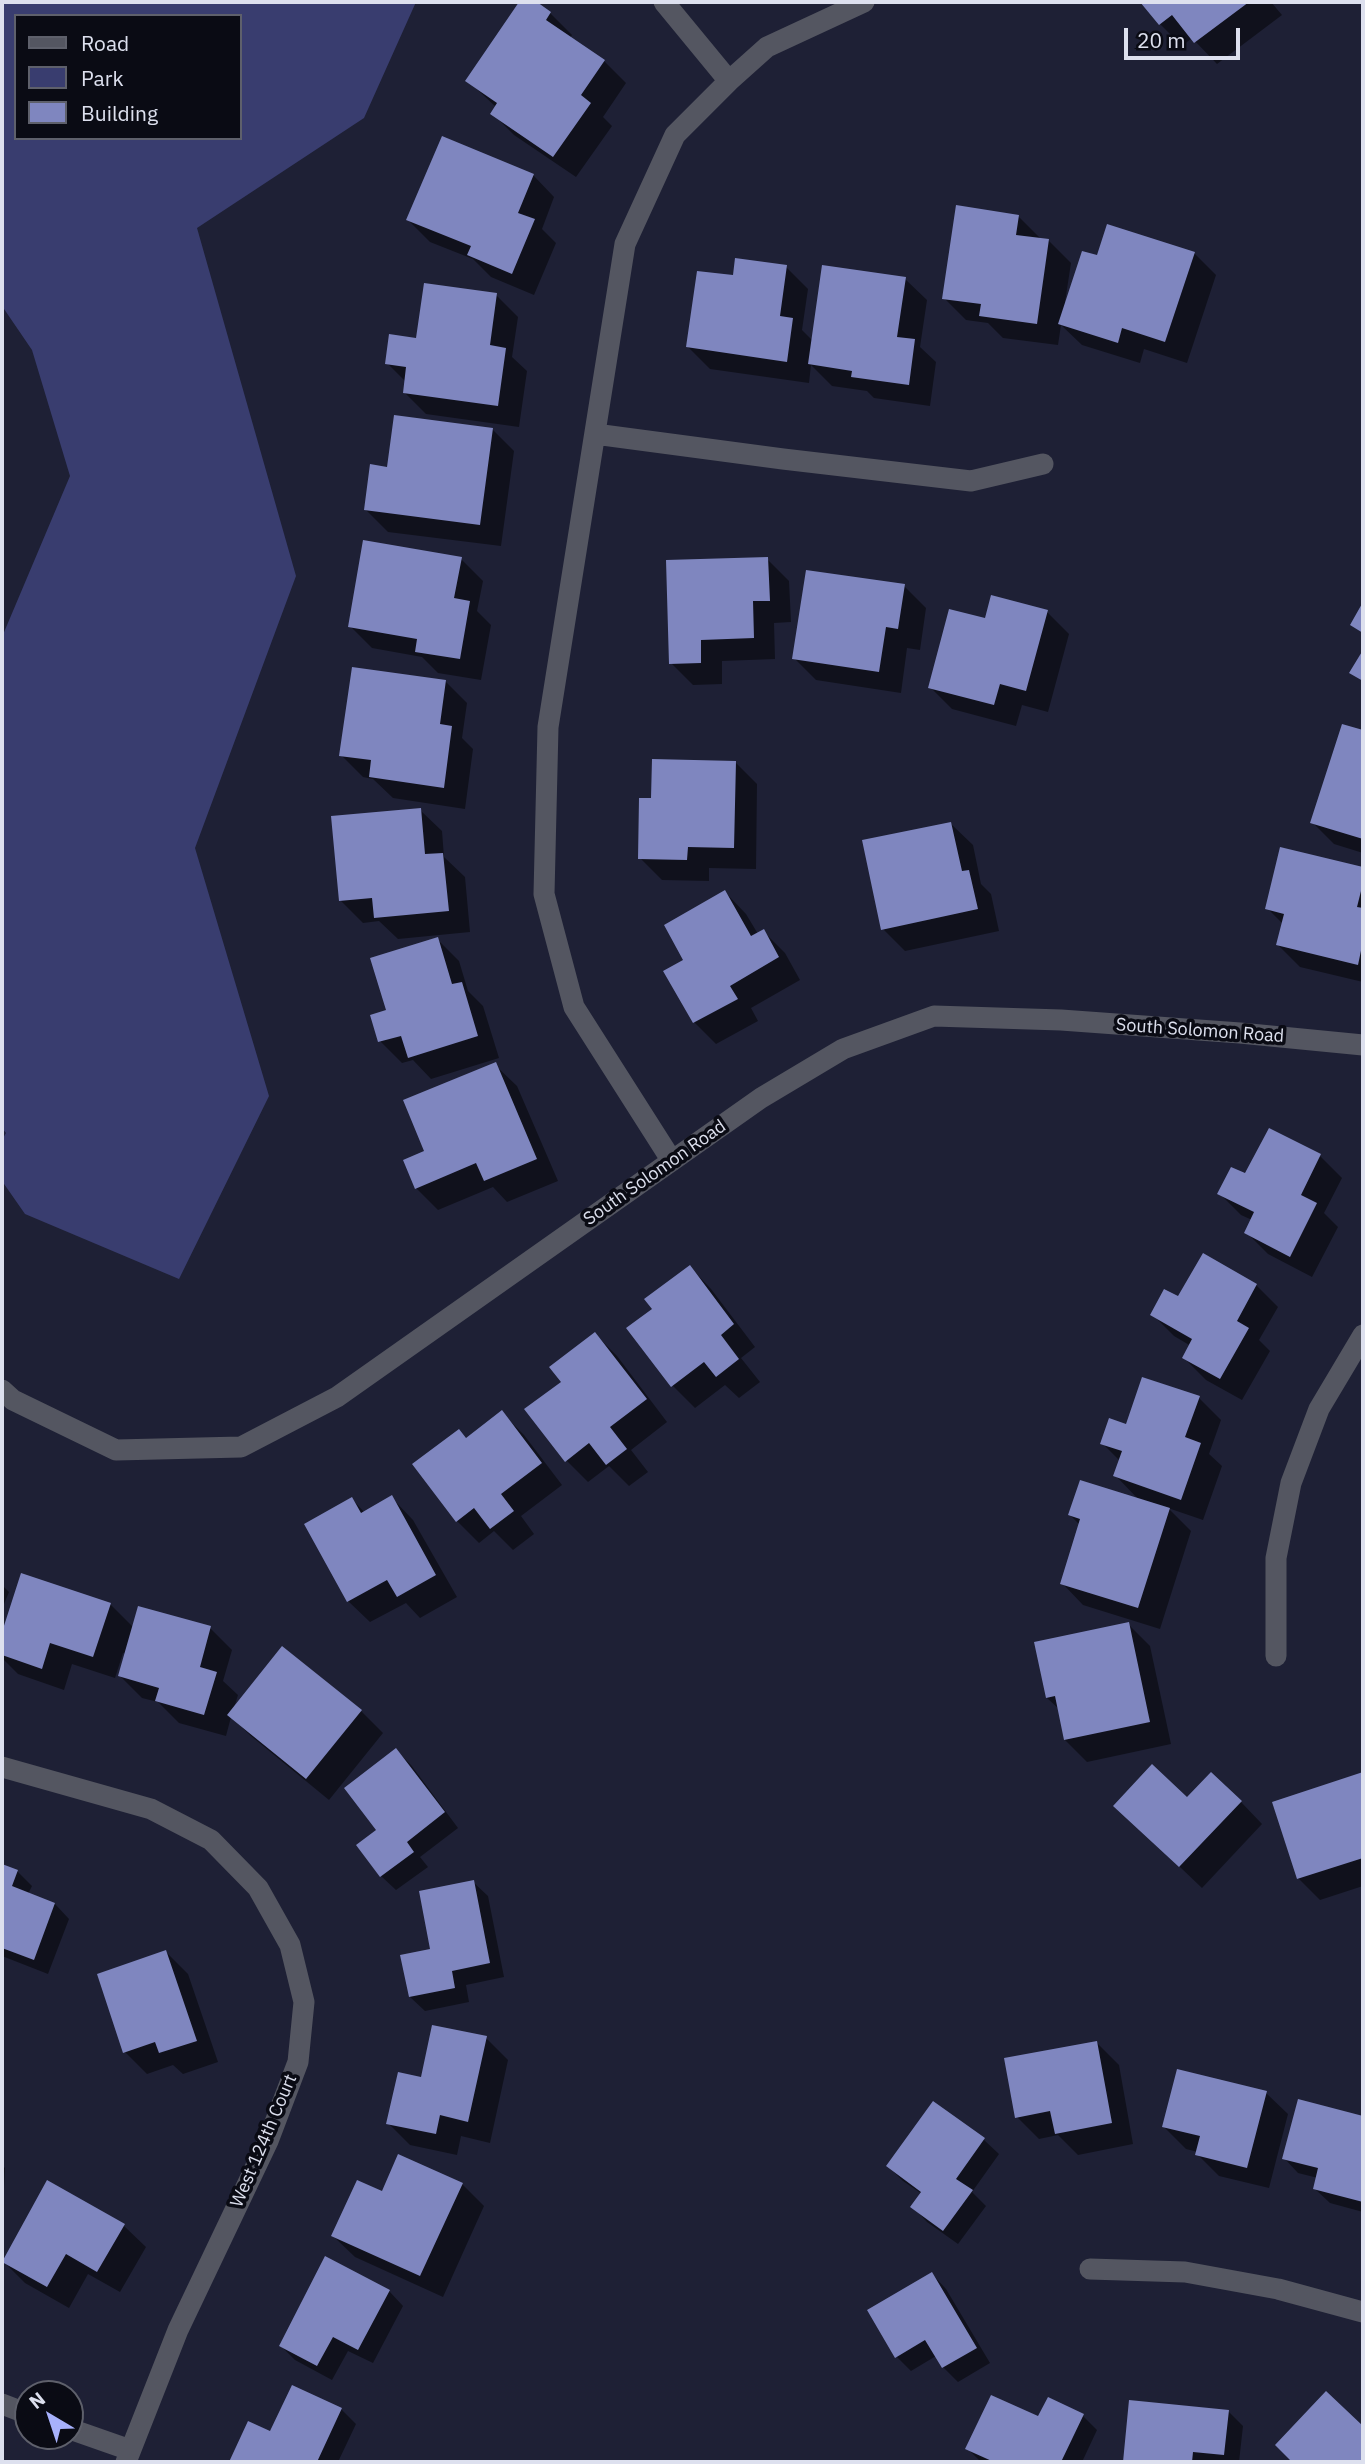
<!DOCTYPE html>
<html>
<head>
<meta charset="utf-8">
<style>
  body { margin:0 }
  #map { position:relative; width:1365px; height:2464px; overflow:hidden; background:#1e2035; font-family:"IBM Plex Sans",sans-serif }
  canvas { display:block }
  .frame { position:absolute; inset:0; border:4px solid #dde0ee; pointer-events:none }
  .legend { position:absolute; left:14px; top:14px; width:228px; height:126px; box-sizing:border-box; background:#0a0b14; border:2px solid #5e606b; margin:0; padding:9px 12px; list-style:none; font-size:21px; color:#dde0ee }
  .legend li { display:flex; align-items:center; gap:14px; height:35px }
  .legend b { width:35px; border:2px solid #5e606b }
  .north { position:absolute; left:14px; top:2380px; width:70px; height:70px; box-sizing:border-box; background:#0a0b14; border:2px solid #5e606b; border-radius:50%; rotate:321deg; font-size:19px; font-weight:700; line-height:28px; text-align:center; color:#dde0ee }
  .north::after { content:''; display:block; margin:auto; width:24px; height:32px; background:#a7b1fc; clip-path:polygon(50% 0,100% 100%,50% 72%,0 100%) }
  .scale { position:absolute; left:1124px; top:28px; width:116px; height:32px; box-sizing:border-box; border:4px solid #dde0ee; border-top:0; padding-left:9px; font-size:21px; line-height:24px; white-space:nowrap; color:#dde0ee; -webkit-text-stroke:5px #0a0b14; paint-order:stroke }
</style>
</head>
<body>
<div id="map">
<canvas width="1365" height="2464"></canvas>
<div class="frame"></div>
<ul class="legend">
<li><b style="height:9px;background:#545661"></b>Road</li>
<li><b style="height:19px;background:#393d6f"></b>Park</li>
<li><b style="height:19px;background:#7f86bf"></b>Building</li>
</ul>
<div class="north">N</div>
<div class="scale">20 m</div>
</div>
<script>
const ctx = document.querySelector('canvas').getContext('2d');
ctx.lineJoin = 'round';
function fillPath(path, color) {
  ctx.fillStyle = color;
  ctx.fill(path, 'evenodd');
}
function toPath(rows) {
  const path = new Path2D();
  for (const r of rows) {
    path.moveTo(r[0], r[1]);
    for (let i = 2; i < r.length; i += 2) path.lineTo(r[i], r[i + 1]);
  }
  return path;
}
function trace(path, color, width, dash) {
  ctx.strokeStyle = color;
  ctx.lineWidth = width;
  ctx.lineCap = dash ? 'butt' : 'round';
  ctx.setLineDash(dash || []);
  ctx.stroke(path);
}
function label(font, color, halo, rows, align = 'center') {
  ctx.font = font + ' "IBM Plex Sans",sans-serif';
  ctx.lineWidth = 7;
  ctx.setLineDash([]);
  ctx.textBaseline = 'middle';
  ctx.strokeStyle = halo;
  ctx.fillStyle = color;
  for (const [text, x, y, turn = 0] of rows) {
    ctx.save();
    ctx.translate(x, y);
    ctx.rotate((+turn || 0) * Math.PI / 180);
    ctx.textAlign = isNaN(turn) ? turn : align;
    if (halo) ctx.strokeText(text, 0, 0);
    ctx.fillText(text, 0, 0);
    ctx.restore();
  }
}
const green = toPath([
  [2,2,416,2,364,118,197,228,296,576,195,848,269,1096,179,1279,25,1214,2,1181,2,637,70,476,32,350,2,306],
  [16,16,240,16,240,138,16,138]
]);
const shadow = toPath([
  [521,2,534,2,550,13,572,35,570,38,604,61,626,83,603,117,612,126,576,177,514,135,492,113,496,107,467,80],
  [1143,2,1271,2,1282,15,1217,64,1192,38,1182,46,1160,24],
  [533,175,554,197,542,229,556,243,534,295,491,277,473,259,430,242,408,220],
  [1018,216,1040,238,1049,241,1071,263,1065,302,1067,303,1098,257,1194,253,1216,275,1187,363,1144,349,1140,363,1082,345,1061,325,1058,345,1003,338,988,323,966,320,944,298],
  [786,267,808,289,802,330,813,341,905,279,927,300,920,347,936,362,930,406,874,398,867,391,832,386,811,365,809,383,710,369,688,347,735,277],
  [496,295,518,317,512,357,527,371,519,427,426,414,404,392,406,382,387,363,418,340],
  [492,429,514,451,501,546,388,532,366,510,388,469],
  [461,559,483,581,477,611,491,625,481,680,438,673,422,657,372,648,350,626],
  [767,559,789,581,791,622,774,623,775,659,722,661,722,684,693,685,671,663],
  [904,586,926,608,920,650,907,648,901,693,816,680,794,658],
  [1047,612,1069,634,1048,712,1022,705,1016,726,952,709,930,687,987,620],
  [445,681,467,703,462,738,473,749,465,809,393,798,373,779,363,777,341,755],
  [1343,726,1363,732,1363,853,1334,844,1312,822],
  [735,762,757,784,756,869,709,868,709,881,662,880,640,858,653,800],
  [420,810,442,831,444,857,465,877,470,932,398,939,379,921,363,923,341,901],
  [951,824,973,845,981,884,991,894,999,931,905,951,883,929],
  [1281,849,1363,869,1363,982,1300,967,1278,945,1283,924,1267,908],
  [725,892,746,914,758,934,763,931,785,953,800,980,751,1008,758,1021,716,1044,694,1022,666,972,686,960],
  [437,939,459,961,468,991,483,1006,499,1058,431,1079,413,1060,402,1063,380,1041,388,1011],
  [495,1065,517,1086,558,1181,507,1202,493,1187,438,1210,416,1188,405,1161,426,1152],
  [2,1128,6,1133,2,1140],
  [1269,1130,1320,1156,1342,1178,1324,1213,1338,1227,1312,1277,1268,1254,1246,1232,1252,1220,1241,1215,1219,1193,1246,1176],
  [1204,1256,1256,1285,1278,1307,1259,1340,1270,1351,1242,1400,1206,1380,1184,1358,1191,1346,1174,1336,1152,1314,1179,1299],
  [690,1267,711,1289,755,1347,741,1358,760,1382,739,1398,725,1385,695,1408,673,1386,629,1328,654,1309],
  [595,1334,617,1356,667,1422,631,1450,648,1472,629,1486,609,1466,588,1482,566,1460,563,1382],
  [1199,1398,1221,1420,1209,1454,1222,1466,1203,1520,1168,1508,1191,1531,1160,1629,1083,1605,1062,1583,1080,1525,1070,1515,1139,1500,1115,1475,1120,1461,1102,1443,1127,1426],
  [502,1413,524,1435,562,1485,521,1516,534,1534,513,1550,494,1531,479,1543,457,1521,467,1440],
  [392,1498,413,1520,457,1597,420,1618,406,1603,370,1622,348,1601,352,1499,365,1513],
  [23,1575,110,1604,134,1628,210,1628,232,1650,223,1681,238,1695,234,1708,283,1648,361,1711,383,1733,329,1800,251,1736,231,1717,226,1736,179,1723,158,1702,142,1698,120,1676,126,1654,123,1653,115,1678,72,1664,64,1690,18,1674,2,1658,2,1637],
  [2,1585,9,1592,2,1609],
  [1128,1624,1150,1646,1171,1744,1087,1762,1065,1740,1059,1709,1047,1698],
  [396,1750,411,1765,458,1828,420,1857,428,1867,396,1890,381,1876,378,1830],
  [1363,1774,1363,1886,1320,1900,1298,1878,1274,1803],
  [1187,1799,1241,1802,1262,1824,1202,1888,1138,1827],
  [2,1866,17,1871,32,1886,28,1894,55,1904,69,1919,48,1974,2,1956],
  [473,1882,488,1896,504,1977,466,1985,469,2002,425,2011,410,1997,432,1950],
  [166,1952,188,1974,218,2062,183,2074,173,2065,147,2074,125,2052],
  [486,2038,508,2060,490,2143,461,2136,457,2155,410,2145,388,2123,422,2079],
  [1097,2043,1119,2065,1133,2144,1078,2155,1058,2135,1039,2139,1017,2117],
  [1266,2093,1288,2114,1269,2188,1219,2176,1197,2154,1198,2152,1186,2149,1164,2127],
  [1299,2101,1363,2118,1363,2212,1330,2203,1315,2189,1318,2178,1298,2173,1284,2158],
  [934,2103,984,2140,999,2154,972,2192,986,2206,958,2244,927,2222,913,2207,922,2194,903,2181,888,2166],
  [2,2165,5,2168,2,2227],
  [462,2184,484,2206,443,2297,355,2257,333,2236,382,2193],
  [124,2226,146,2247,120,2292,88,2274,69,2308,25,2283,3,2261],
  [932,2274,946,2289,990,2363,958,2382,943,2367,936,2356,911,2371,896,2356],
  [389,2291,403,2306,373,2363,348,2351,332,2380,295,2360,281,2346],
  [1326,2393,1363,2429,1363,2462,1294,2462,1277,2445],
  [1131,2401,1228,2411,1243,2426,1239,2462,1125,2462],
  [341,2409,356,2424,338,2462,231,2462,249,2424,271,2433],
  [1083,2416,1097,2430,1082,2462,981,2462,967,2448,1039,2419]
]);
const building = toPath([
  [519,2,537,2,551,12,546,20,605,60,581,95,591,103,553,157,490,114,497,103,465,81],
  [1140,2,1249,2,1194,43,1172,15,1159,25],
  [442,136,534,174,518,213,535,219,512,274,467,255,471,246,406,220],
  [956,205,1019,215,1016,235,1049,239,1037,324,979,316,981,304,942,299],
  [1107,224,1195,252,1165,342,1122,328,1118,343,1058,324,1082,251,1097,255],
  [735,258,787,265,780,316,793,318,787,362,686,347,697,271,733,275],
  [822,265,906,277,897,337,915,339,909,385,851,377,852,371,808,364],
  [424,283,497,293,490,345,506,348,498,406,403,393,406,367,385,364,389,334,416,338],
  [394,415,493,428,480,525,364,510,370,464,387,467],
  [363,540,462,557,454,598,470,601,460,659,415,652,417,639,348,627],
  [768,557,770,601,753,601,754,638,701,640,701,663,669,664,666,560],
  [806,570,905,584,898,629,886,627,879,672,792,659],
  [991,595,1048,610,1026,691,1000,684,994,705,928,688,949,609,985,618],
  [1363,602,1363,633,1350,625],
  [1363,650,1363,681,1349,673],
  [352,667,446,680,440,724,452,726,444,788,369,777,371,760,339,756],
  [1342,724,1363,730,1363,839,1310,823],
  [652,759,736,761,734,848,688,847,687,860,638,859,639,798,651,798],
  [421,808,425,854,443,853,449,911,374,918,372,898,339,901,331,816],
  [951,822,962,871,969,870,978,909,881,930,862,840],
  [1280,847,1363,867,1363,883,1357,907,1363,908,1363,941,1358,965,1276,945,1284,914,1265,909],
  [725,890,751,936,764,929,779,957,730,986,738,999,693,1023,663,971,683,960,664,925],
  [438,937,452,984,462,982,478,1036,408,1058,401,1036,378,1042,370,1015,386,1010,370,958],
  [496,1062,537,1159,484,1181,476,1163,415,1189,403,1160,424,1151,403,1100],
  [1269,1128,1321,1154,1301,1195,1317,1203,1290,1257,1244,1233,1254,1212,1217,1194,1231,1167,1245,1173],
  [1203,1253,1257,1284,1237,1321,1249,1328,1220,1379,1182,1358,1192,1339,1150,1315,1164,1289,1178,1296],
  [690,1265,734,1324,721,1335,739,1359,716,1377,704,1362,671,1387,626,1328,652,1309,644,1299],
  [595,1332,647,1399,610,1427,627,1449,606,1465,589,1443,565,1462,524,1409,561,1382,549,1367],
  [1142,1377,1200,1396,1185,1437,1201,1443,1181,1500,1113,1476,1122,1451,1100,1444,1109,1418,1126,1424],
  [502,1410,542,1463,501,1494,514,1511,490,1529,474,1508,456,1522,412,1464,459,1429,466,1438],
  [1080,1480,1170,1508,1138,1608,1060,1584,1080,1519,1068,1515],
  [392,1495,436,1575,397,1597,387,1580,347,1602,304,1524,352,1497,361,1513],
  [21,1573,111,1603,93,1657,50,1643,42,1669,2,1655,2,1632],
  [138,1606,211,1626,200,1667,217,1672,204,1715,155,1701,159,1688,118,1676],
  [1129,1622,1150,1722,1064,1740,1055,1696,1046,1698,1034,1642],
  [282,1646,362,1710,306,1779,227,1715],
  [396,1748,445,1812,407,1842,414,1852,380,1877,356,1845,376,1830,344,1788],
  [1152,1764,1187,1797,1211,1772,1242,1801,1179,1867,1113,1806],
  [1363,1772,1363,1858,1297,1879,1272,1802],
  [2,1864,18,1870,12,1886,55,1903,34,1960,2,1948],
  [474,1880,490,1963,452,1971,455,1988,409,1997,400,1955,430,1949,419,1891],
  [166,1950,197,2041,159,2053,155,2042,123,2053,97,1974],
  [432,2025,487,2036,468,2122,440,2115,436,2134,386,2124,398,2072,421,2077],
  [1097,2041,1112,2123,1055,2134,1050,2111,1015,2118,1004,2058],
  [1177,2069,1267,2091,1247,2168,1195,2155,1200,2136,1162,2127],
  [1298,2099,1363,2116,1363,2202,1313,2189,1318,2168,1282,2159],
  [933,2101,985,2138,956,2179,973,2190,943,2231,910,2207,921,2192,886,2166],
  [398,2154,463,2183,420,2276,331,2236,357,2180,382,2191],
  [47,2180,125,2224,97,2272,66,2254,47,2287,2,2262],
  [325,2256,390,2290,358,2350,333,2337,317,2366,279,2346],
  [932,2272,977,2348,942,2368,925,2340,895,2358,867,2310],
  [292,2385,342,2408,317,2462,229,2462,248,2421,270,2431],
  [1326,2391,1363,2426,1363,2462,1292,2462,1275,2445],
  [991,2395,1038,2416,1048,2397,1084,2414,1061,2462,994,2462,965,2449],
  [1129,2400,1229,2410,1224,2455,1193,2452,1192,2462,1123,2462]
]);
const minor = toPath([
  [664,2,729,81],
  [595,434,783,459,971,481,1043,464],
  [672,1161,574,1007,544,894,548,727,625,244,675,135,729,81,767,47,864,2],
  [2,1390,13,1400,116,1450,241,1447,337,1397,761,1098,843,1049,934,1016,1061,1020,1240,1033,1363,1045],
  [1276,1656,1276,1558,1291,1483,1319,1409,1363,1335],
  [2,1767,151,1809,211,1840,258,1888,290,1945,304,2002,298,2062,268,2141,178,2330,126,2462],
  [1090,2269,1185,2272,1278,2289,1363,2312],
  [2,2404,28,2414],
  [70,2429,130,2450]
]);
const streetNames = [
  ["South Solomon Road",1200,1031,4],
  ["South Solomon Road",655,1173,-35],
  ["West 124th Court",264,2141,-67]
];
fillPath(green, '#393d6f');
fillPath(shadow, '#0007');
fillPath(building, '#7f86bf');
trace(minor, '#545661', 21);
label('18px', '#dde0ee', '#0a0b14', streetNames);
</script>
</body>
</html>
